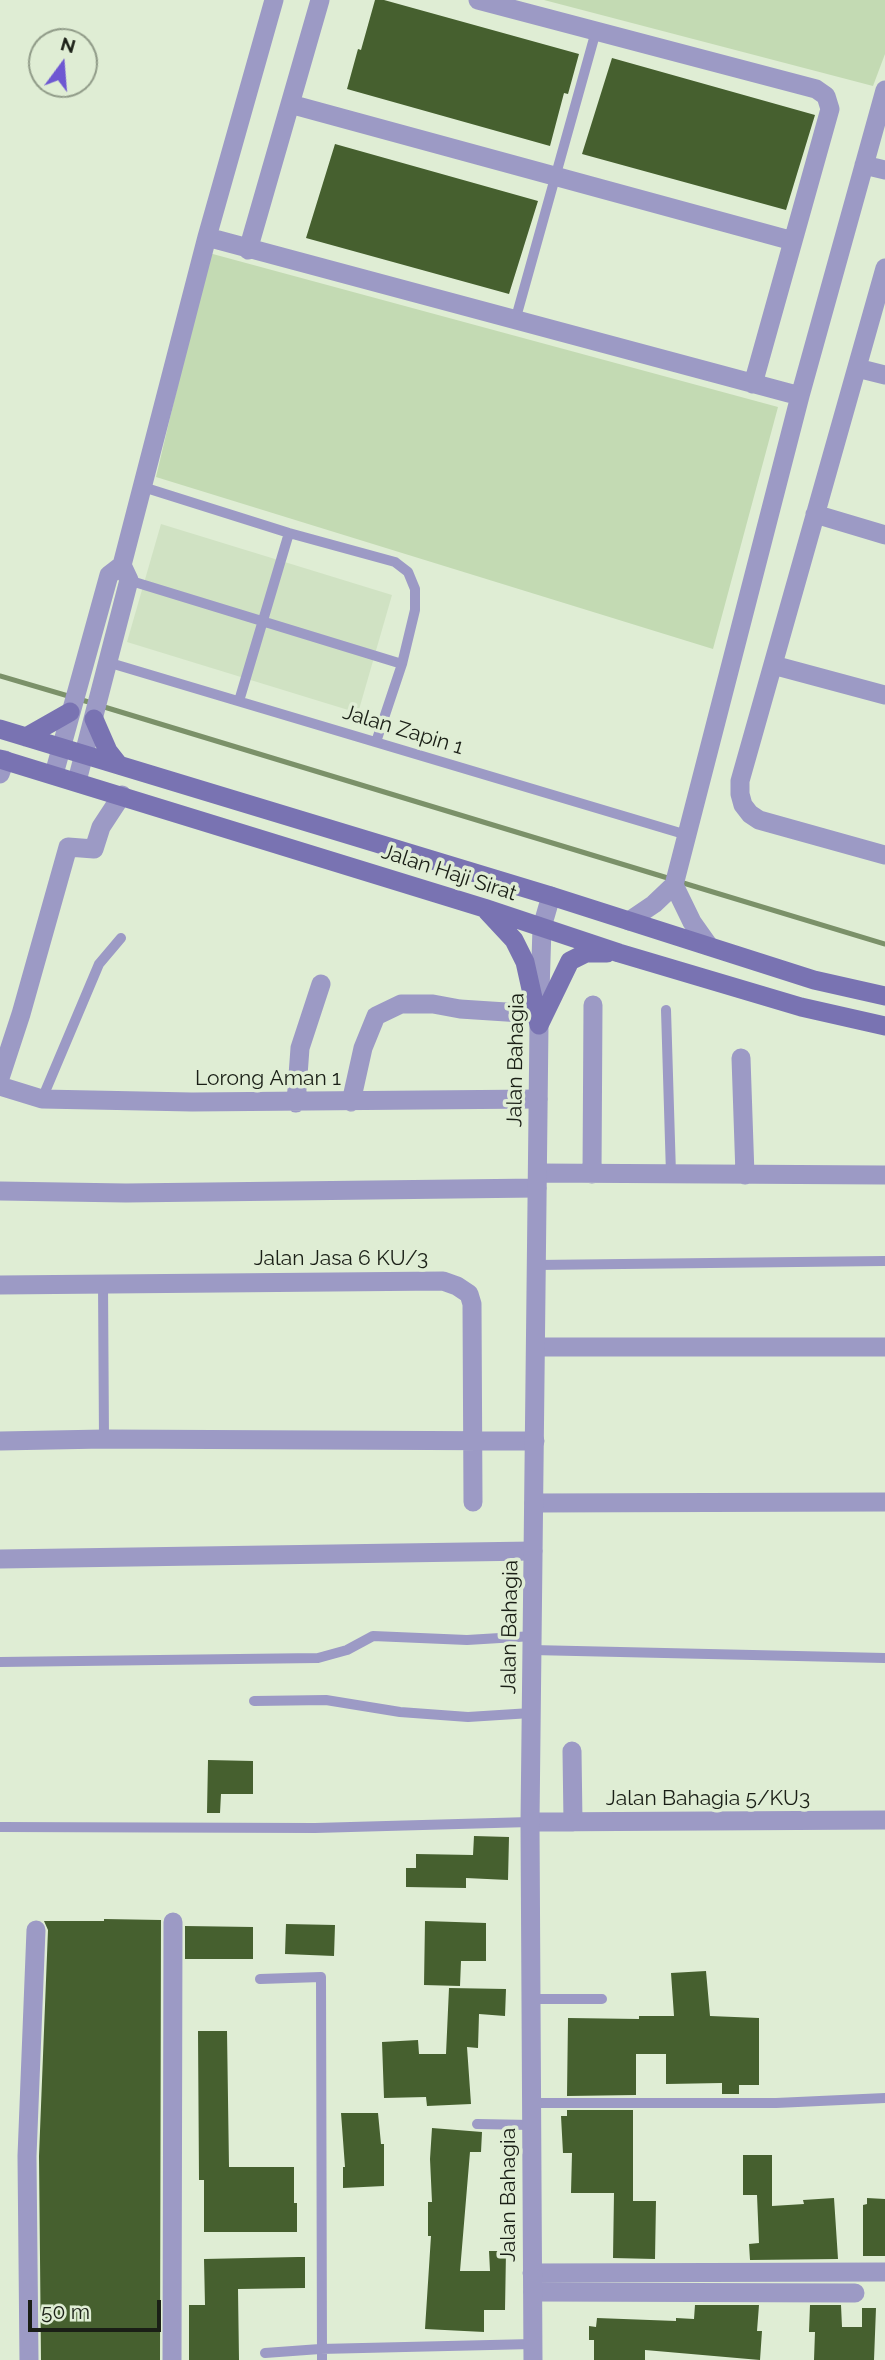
<!DOCTYPE html>
<html>
<head>
<meta charset="utf-8">
<style>
  body { margin:0 }
  #map { position:relative; width:885px; height:2360px; overflow:hidden; background:#dfedd4; font-family:Raleway,sans-serif }
  canvas { display:block }
  .north { position:absolute; left:28px; top:28px; width:70px; height:70px; box-sizing:border-box; background:#dfedd4; border:2px solid #909b88; border-radius:50%; rotate:16deg; font-size:19px; font-weight:700; line-height:28px; text-align:center; color:#1a1f16 }
  .north::after { content:''; display:block; margin:auto; width:24px; height:32px; background:#6e58d2; clip-path:polygon(50% 0,100% 100%,50% 72%,0 100%) }
  .scale { position:absolute; left:28px; top:2300px; width:133px; height:32px; box-sizing:border-box; border:4px solid #1a1f16; border-top:0; padding-left:9px; font-size:21px; line-height:24px; white-space:nowrap; color:#1a1f16; -webkit-text-stroke:5px #dfedd4; paint-order:stroke }
</style>
</head>
<body>
<div id="map">
<canvas width="885" height="2360"></canvas>
<div class="north">N</div>
<div class="scale">50 m</div>
</div>
<script>
const ctx = document.querySelector('canvas').getContext('2d');
ctx.lineJoin = 'round';
function fillPath(path, color) {
  ctx.fillStyle = color;
  ctx.fill(path, 'evenodd');
}
function toPath(rows) {
  const path = new Path2D();
  for (const r of rows) {
    path.moveTo(r[0], r[1]);
    for (let i = 2; i < r.length; i += 2) path.lineTo(r[i], r[i + 1]);
  }
  return path;
}
function trace(path, color, width, dash) {
  ctx.strokeStyle = color;
  ctx.lineWidth = width;
  ctx.lineCap = dash ? 'butt' : 'round';
  ctx.setLineDash(dash || []);
  ctx.stroke(path);
}
function label(font, color, halo, rows, align = 'center') {
  ctx.font = font + ' Raleway,sans-serif';
  ctx.lineWidth = 7;
  ctx.setLineDash([]);
  ctx.textBaseline = 'middle';
  ctx.strokeStyle = halo;
  ctx.fillStyle = color;
  for (const [text, x, y, turn = 0] of rows) {
    ctx.save();
    ctx.translate(x, y);
    ctx.rotate((+turn || 0) * Math.PI / 180);
    ctx.textAlign = isNaN(turn) ? turn : align;
    if (halo) ctx.strokeText(text, 0, 0);
    ctx.fillText(text, 0, 0);
    ctx.restore();
  }
}
const built = toPath([
  [161,524,392,595,358,713,127,642]
]);
const green = toPath([
  [544,0,885,0,885,54,873,86],
  [209,253,778,407,713,649,156,477]
]);
const stream = toPath([
  [0,676,92,703],
  [101,706,671,879],
  [680,882,885,944]
]);
const building = toPath([
  [375,0,384,0,579,54,568,94,564,93,550,146,347,89,358,49,361,50],
  [612,58,815,115,786,210,582,154],
  [335,144,538,201,509,294,306,238],
  [208,1760,253,1761,253,1794,221,1794,220,1813,207,1813],
  [474,1836,509,1837,508,1880,466,1878,466,1888,406,1887,406,1868,416,1868,416,1854,473,1855],
  [104,1919,161,1920,160,2360,41,2360,39,2156,48,1930,44,1921,104,1921],
  [425,1921,486,1923,486,1961,461,1961,460,1986,424,1985],
  [286,1924,335,1925,334,1956,285,1954],
  [185,1926,253,1927,253,1959,185,1959],
  [706,1971,710,2016,759,2018,759,2085,739,2085,739,2094,722,2094,722,2083,666,2084,666,2054,636,2054,636,2095,567,2096,568,2018,639,2019,639,2016,674,2016,671,1973],
  [449,1988,506,1989,505,2016,479,2014,478,2048,467,2047,471,2104,427,2106,426,2097,384,2098,382,2042,418,2040,419,2054,446,2054],
  [198,2031,227,2031,229,2167,294,2167,294,2203,297,2203,297,2232,204,2232,204,2180,199,2180],
  [567,2110,633,2110,633,2201,656,2201,655,2259,613,2258,614,2193,571,2193,572,2153,563,2153,561,2116,567,2116],
  [341,2113,378,2113,381,2144,384,2144,384,2186,343,2188,343,2167,345,2167],
  [432,2128,482,2132,481,2152,470,2152,460,2271,490,2271,489,2251,506,2251,505,2310,484,2310,484,2332,425,2329,431,2236,428,2236,428,2202,432,2202,430,2159],
  [743,2155,772,2155,772,2206,804,2204,803,2200,834,2198,838,2259,750,2260,749,2244,759,2243,757,2195,743,2195],
  [867,2198,885,2199,885,2256,863,2256,863,2205,867,2204],
  [298,2257,305,2257,305,2288,238,2289,239,2360,189,2360,189,2305,205,2305,204,2259],
  [695,2305,759,2305,757,2331,762,2331,760,2360,645,2350,645,2360,594,2360,594,2340,589,2340,589,2326,596,2327,597,2318,676,2321,676,2318,694,2319],
  [810,2305,841,2305,842,2327,862,2327,862,2308,876,2308,874,2360,814,2360,815,2332,809,2332]
]);
const service = toPath([
  [515,321,596,31],
  [143,487,289,533,395,562,408,572,415,589,415,610,402,664,376,742],
  [128,580,402,664],
  [107,662,687,835],
  [239,701,289,533],
  [666,1010,671,1174],
  [42,1099,99,964,121,938],
  [536,1265,885,1261],
  [103,1283,104,1439],
  [532,1650,885,1658],
  [0,1662,318,1658,347,1650,373,1636,467,1640,533,1636],
  [254,1701,326,1700,400,1712,468,1717,531,1713],
  [0,1827,315,1828,530,1822],
  [260,1979,321,1977,322,2360],
  [530,1999,602,1999],
  [531,2103,776,2103,885,2098],
  [477,2124,532,2125],
  [265,2353,320,2349,533,2344]
]);
const minor = toPath([
  [478,0,816,89,826,96,830,109,753,384],
  [290,104,793,241],
  [864,165,885,170],
  [207,237,800,396],
  [248,250,320,0],
  [885,268,740,781,740,794,743,805,750,814,759,820,885,855],
  [857,368,885,375],
  [815,514,885,535],
  [773,665,885,695],
  [0,774,5,760],
  [54,774,109,575,122,565,207,237,274,0],
  [77,781,129,580,122,565],
  [674,885,692,922,709,946],
  [629,921,654,904,674,885,800,396,885,90],
  [741,1058,745,1175],
  [0,1078,21,1014,68,847,94,849,101,827,122,795],
  [0,1086,42,1099,192,1102,538,1099],
  [351,1102,363,1048,376,1016,401,1004,433,1004,460,1009,537,1014],
  [296,1103,300,1048,321,984],
  [538,1173,885,1175],
  [592,1174,593,1005],
  [0,1191,126,1193,537,1188],
  [0,1285,443,1281,457,1286,469,1294,472,1304,473,1502],
  [536,1347,885,1347],
  [0,1441,104,1439,535,1441],
  [534,1503,885,1502],
  [0,1559,533,1551],
  [572,1751,573,1822],
  [530,1822,885,1820],
  [532,2273,885,2272],
  [533,2292,855,2293],
  [29,2360,27,2156,36,1930],
  [172,2360,173,1922]
]);
const tertiary = toPath([
  [533,2360,530,1822,539,1025,542,927,551,896]
]);
const secondary = toPath([
  [94,719,108,751,119,765],
  [0,729,551,896,814,980,885,996],
  [26,737,70,712],
  [0,759,484,908,619,953,801,1007,885,1026],
  [487,911,514,940,525,962,539,1025],
  [539,1025,570,961,586,953,607,953]
]);
const streetNames = [
  ["Jalan Zapin 1",403,730,17],
  ["Jalan Haji Sirat",449,873,18],
  ["Jalan Bahagia",516,1060,-89],
  ["Lorong Aman 1",268,1079],
  ["Jalan Jasa 6 KU/3",341,1259],
  ["Jalan Bahagia",510,1627,-89],
  ["Jalan Bahagia 5/KU3",708,1799],
  ["Jalan Bahagia",509,2195,-90]
];
fillPath(built, '#d0e2c3');
fillPath(green, '#c3dab3');
trace(stream, '#7b9169', 5);
fillPath(building, '#46602f');
trace(service, '#9c9ac5', 10);
trace(minor, '#9c9ac5', 19);
trace(tertiary, '#9c9ac5', 19);
trace(secondary, '#7973b2', 19);
label('21px', '#1a1f16', '#dfedd4', streetNames);
</script>
</body>
</html>
